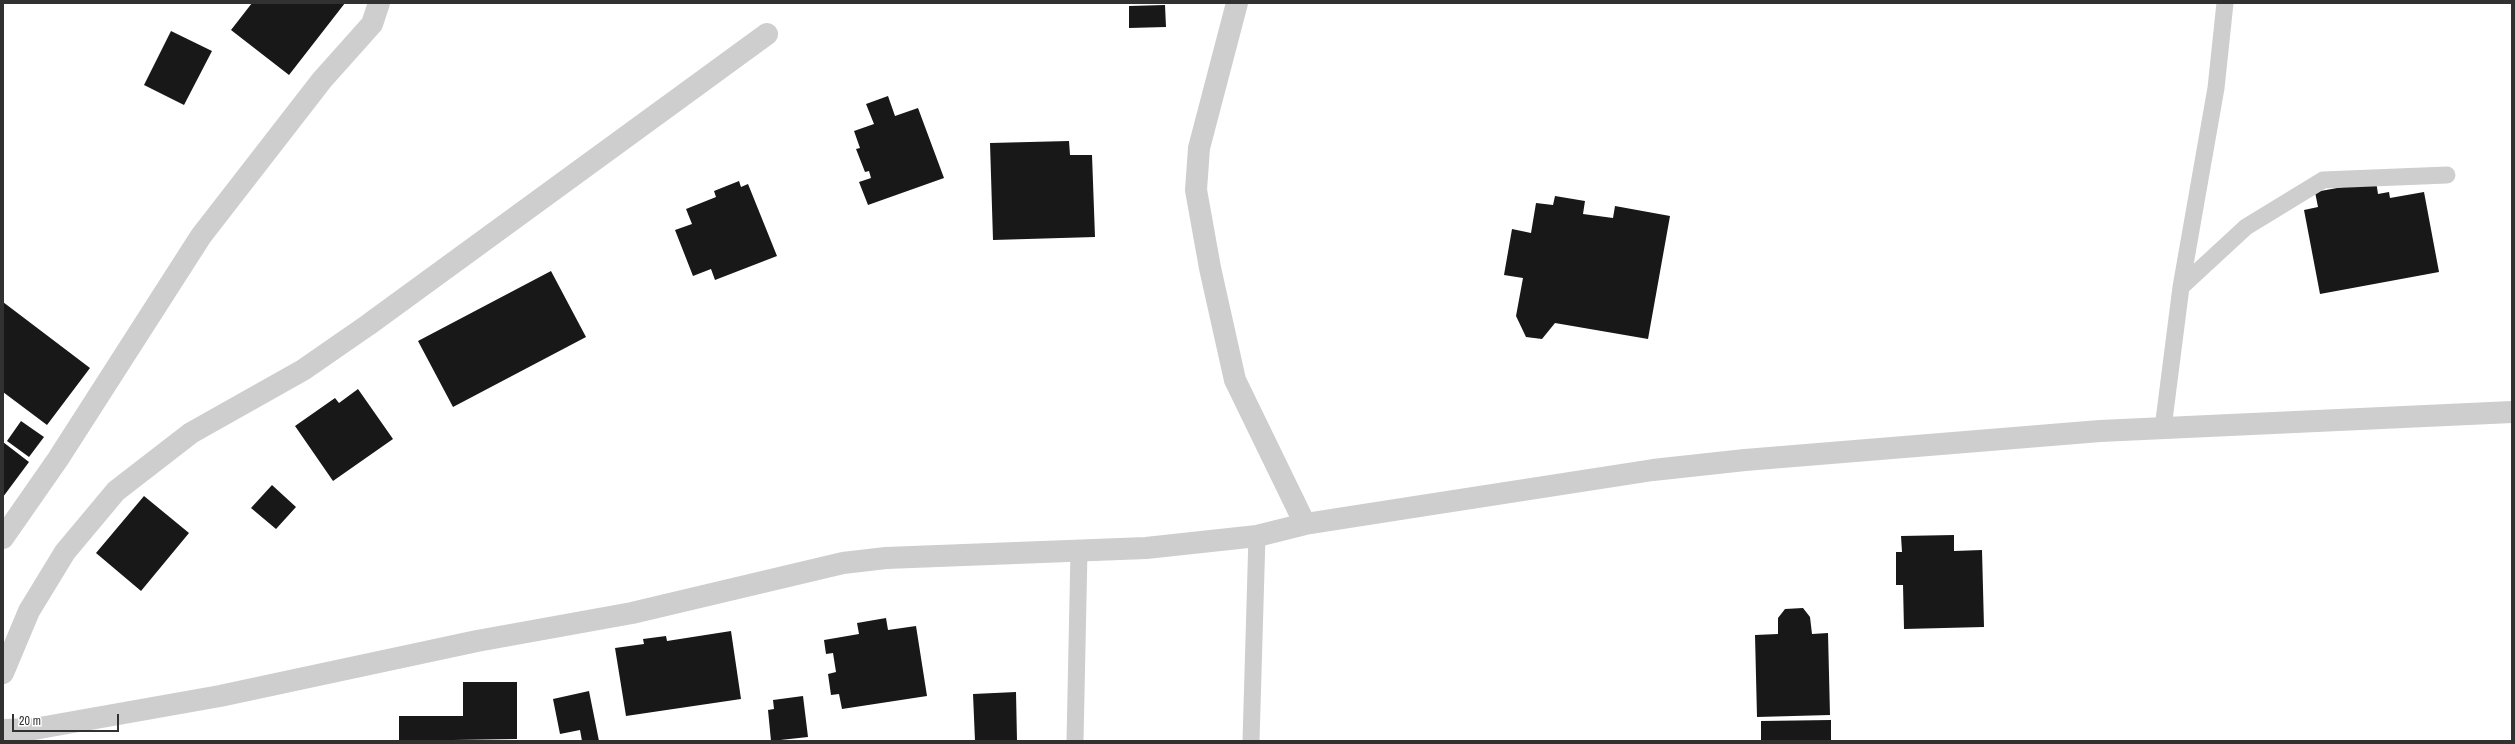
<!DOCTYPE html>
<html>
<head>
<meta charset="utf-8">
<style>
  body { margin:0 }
  #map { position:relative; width:2515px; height:744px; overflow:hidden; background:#fff; font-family:"Archivo Narrow",sans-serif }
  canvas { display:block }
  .frame { position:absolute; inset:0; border:4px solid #313131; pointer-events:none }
  .scale { position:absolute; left:12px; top:714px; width:107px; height:18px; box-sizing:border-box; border:2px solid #313131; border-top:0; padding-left:5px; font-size:12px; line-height:14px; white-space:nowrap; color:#313131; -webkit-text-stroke:3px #fff; paint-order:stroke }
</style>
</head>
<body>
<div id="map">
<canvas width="2515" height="744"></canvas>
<div class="frame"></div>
<div class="scale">20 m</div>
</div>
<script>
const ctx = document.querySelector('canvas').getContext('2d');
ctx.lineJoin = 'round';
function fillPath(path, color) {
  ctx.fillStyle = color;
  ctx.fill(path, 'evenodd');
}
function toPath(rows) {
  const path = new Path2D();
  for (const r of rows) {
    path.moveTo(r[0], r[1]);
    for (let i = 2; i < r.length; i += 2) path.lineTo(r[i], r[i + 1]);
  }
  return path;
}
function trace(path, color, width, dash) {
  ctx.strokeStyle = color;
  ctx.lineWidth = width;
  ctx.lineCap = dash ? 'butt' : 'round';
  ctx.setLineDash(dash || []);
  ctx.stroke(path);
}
const building = toPath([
  [252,3,345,3,289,75,231,30],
  [1165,5,1166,27,1129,28,1129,6],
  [171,31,212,51,184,105,144,85],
  [888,96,895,116,918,108,944,178,868,205,859,182,871,178,869,171,865,172,856,149,860,148,854,131,874,124,866,104],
  [1069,141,1070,155,1092,155,1095,237,993,240,990,143],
  [739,181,741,187,748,184,777,256,715,280,711,269,693,276,675,230,692,224,686,209,716,197,714,191],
  [2376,181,2378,194,2389,192,2390,198,2424,192,2439,272,2320,294,2304,210,2318,207,2315,192],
  [1555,196,1585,201,1583,214,1613,218,1615,206,1670,216,1648,339,1555,323,1542,339,1526,337,1516,316,1523,278,1504,275,1512,229,1531,233,1536,203,1553,205],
  [551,271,586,337,453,407,418,341],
  [3,302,90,368,47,425,3,392],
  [358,389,393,439,333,481,295,426,335,398,339,403],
  [21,421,44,437,29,457,7,441],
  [3,442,29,462,3,497],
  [272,485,296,507,276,529,251,508],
  [144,496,189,533,141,591,96,553],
  [1954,535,1954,551,1982,550,1984,627,1904,629,1903,585,1896,585,1896,552,1902,552,1901,536],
  [1803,608,1810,617,1812,634,1828,633,1830,715,1757,717,1755,635,1778,634,1778,618,1785,609],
  [886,618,888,630,916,626,927,696,842,709,839,694,831,695,828,674,836,672,833,653,826,654,824,640,859,634,857,623],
  [731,631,741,699,626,716,615,648,644,644,643,639,666,636,667,641],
  [463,682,517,682,517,739,389,741,399,740,399,716,463,716],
  [589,691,599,741,582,741,580,730,560,734,553,699],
  [1016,692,1017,741,975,741,973,694],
  [803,696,808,737,771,741,768,710,774,709,773,700],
  [1831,720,1831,741,1761,741,1761,721]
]);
const lane = toPath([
  [2181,287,2246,227,2323,180,2447,175],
  [2163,428,2181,287,2216,88,2225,3],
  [1075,741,1079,551],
  [1251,741,1257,536]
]);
const street = toPath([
  [1237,3,1199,148,1196,190,1210,268,1235,380,1305,524],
  [3,538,58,459,201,236,322,80,372,24,379,3],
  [3,673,29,611,65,552,116,491,191,433,303,370,368,325,767,34],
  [3,730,34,729,220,696,477,641,632,613,843,563,886,558,1146,548,1257,536,1305,524,1414,507,1653,470,1745,460,2100,431,2512,412]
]);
fillPath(building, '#181818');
trace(lane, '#cecece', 17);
trace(street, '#cecece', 22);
</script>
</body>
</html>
